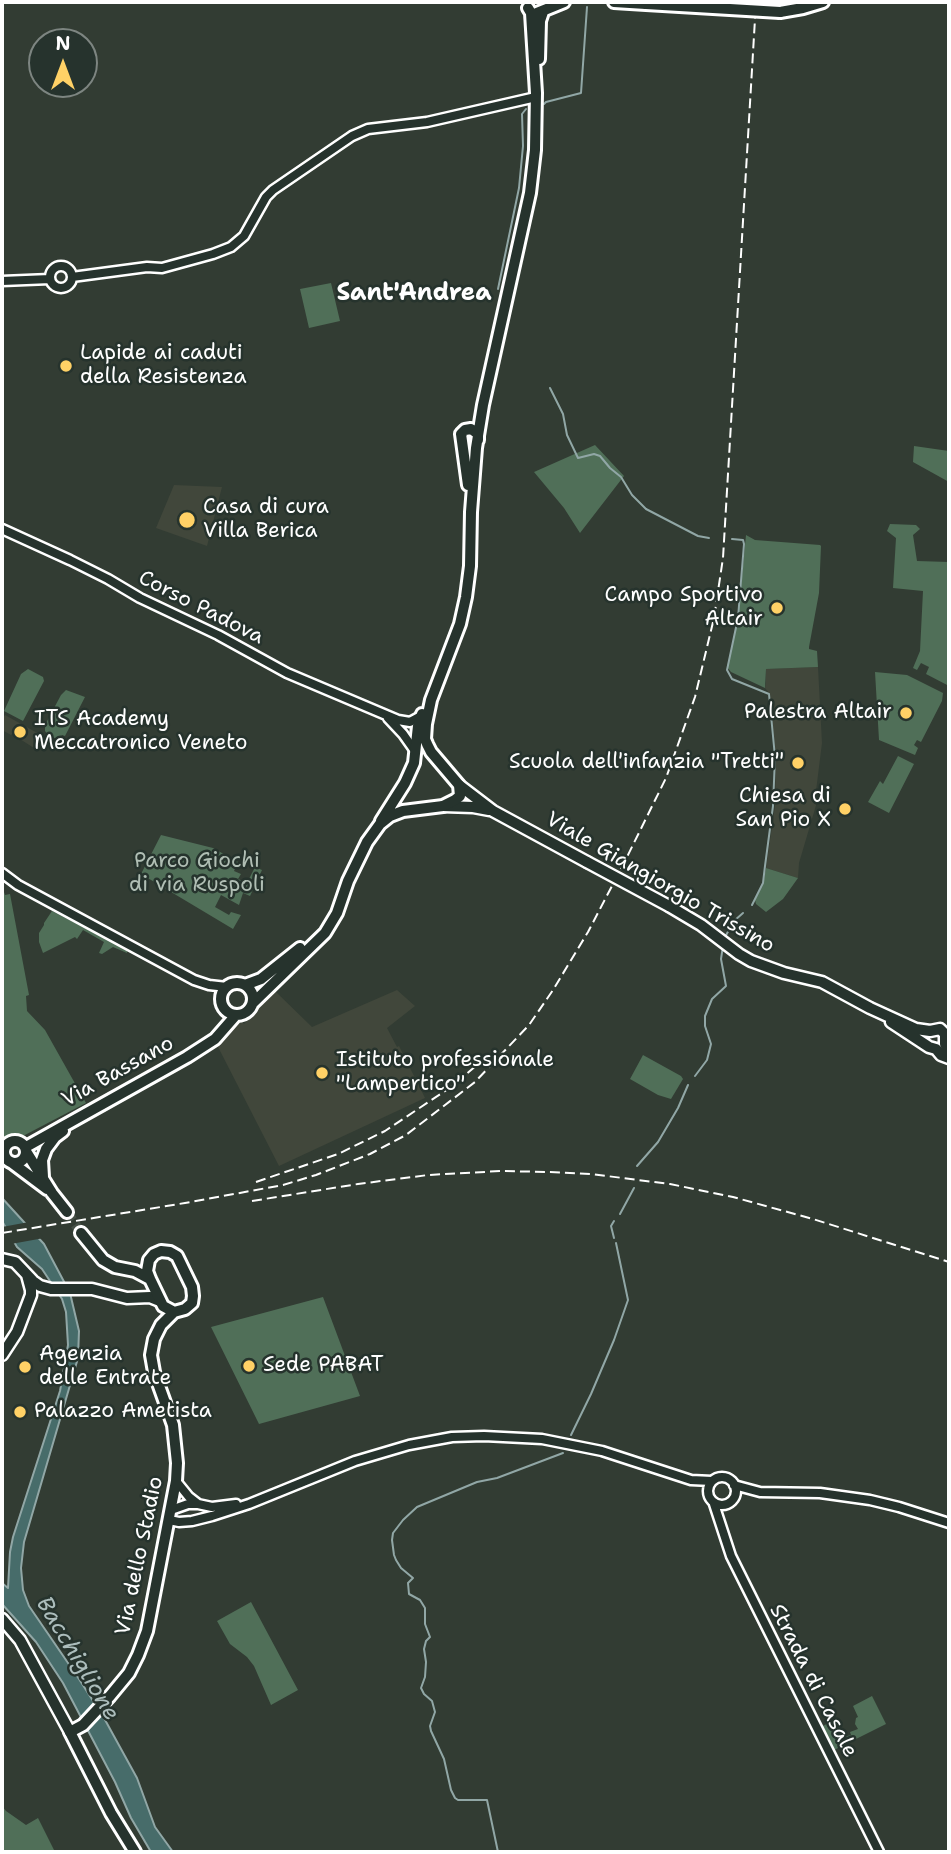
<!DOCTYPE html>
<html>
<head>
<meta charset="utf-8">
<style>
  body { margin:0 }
  #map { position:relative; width:951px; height:1854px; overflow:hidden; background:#323c33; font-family:"Shantell Sans",sans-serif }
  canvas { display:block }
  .frame { position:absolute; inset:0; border:4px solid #fff; pointer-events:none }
  .north { position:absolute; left:28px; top:28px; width:70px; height:70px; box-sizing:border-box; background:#26332d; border:2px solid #7d8581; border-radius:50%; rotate:0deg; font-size:19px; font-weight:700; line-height:28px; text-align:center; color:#fff }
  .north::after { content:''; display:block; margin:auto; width:24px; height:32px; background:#ffd166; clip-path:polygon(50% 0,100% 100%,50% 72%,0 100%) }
</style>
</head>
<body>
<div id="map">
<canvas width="951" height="1854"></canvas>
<div class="frame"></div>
<div class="north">N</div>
</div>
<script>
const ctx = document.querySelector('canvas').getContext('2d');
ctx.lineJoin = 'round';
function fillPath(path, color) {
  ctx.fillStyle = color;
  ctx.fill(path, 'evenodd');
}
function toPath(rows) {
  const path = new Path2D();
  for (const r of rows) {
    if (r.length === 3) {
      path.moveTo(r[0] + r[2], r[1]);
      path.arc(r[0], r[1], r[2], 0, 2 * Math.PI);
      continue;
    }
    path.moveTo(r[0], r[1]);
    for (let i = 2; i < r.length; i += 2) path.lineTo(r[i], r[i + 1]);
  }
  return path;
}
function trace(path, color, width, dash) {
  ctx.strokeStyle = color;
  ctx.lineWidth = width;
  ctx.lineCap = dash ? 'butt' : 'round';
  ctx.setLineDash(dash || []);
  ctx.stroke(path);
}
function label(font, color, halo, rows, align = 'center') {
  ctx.font = font + ' "Shantell Sans",sans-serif';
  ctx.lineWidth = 5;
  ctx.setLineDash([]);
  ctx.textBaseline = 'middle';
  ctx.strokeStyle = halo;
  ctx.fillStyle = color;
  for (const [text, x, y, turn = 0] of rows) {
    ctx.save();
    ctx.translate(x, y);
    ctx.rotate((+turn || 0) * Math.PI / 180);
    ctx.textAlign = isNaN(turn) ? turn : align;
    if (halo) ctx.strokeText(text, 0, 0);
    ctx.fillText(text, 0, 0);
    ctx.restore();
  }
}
const built = toPath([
  [174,485,222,487,207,546,156,528],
  [818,667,822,743,815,799,817,802,799,863,798,878,766,868,775,806,776,757,770,694,765,688,766,683,766,669],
  [5,715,41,735,34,748,12,734,11,735,2,730,2,719],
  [397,990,415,1006,387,1028,397,1047,399,1046,425,1098,279,1166,216,1043,242,1021,244,1024,275,991,312,1027]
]);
const green = toPath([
  [331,283,340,321,309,328,300,289],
  [595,445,624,476,580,533,564,508,534,472],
  [914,446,949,451,949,482,913,462],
  [890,524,916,525,920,529,913,535,917,561,949,562,949,686,926,674,929,667,921,663,917,670,913,668,920,651,923,591,893,588,896,538,887,531],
  [746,535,755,540,820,545,821,546,819,593,809,647,809,649,817,651,818,667,766,669,765,688,731,672,727,667,738,618],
  [28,669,43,677,44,681,23,721,4,711,21,674],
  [875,672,907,675,943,693,942,701,921,742,917,740,914,745,918,748,915,755,879,740],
  [66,690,85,697,65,736,62,735,59,740,48,735,45,731,45,725,61,695],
  [898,756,914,764,889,813,868,802,880,781,883,784],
  [161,835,213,848,238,862,234,871,241,874,238,879,247,883,255,867,262,870,250,896,243,893,239,905,221,895,215,907,229,915,231,912,241,915,233,929,141,874],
  [766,868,798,878,783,899,766,912,756,904,755,900,763,885],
  [3,889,5,895,10,894,29,995,26,996,27,1011,45,1030,86,1103,23,1136,8,1137,3,1142,2,1141,2,890],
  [52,911,125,949,127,951,127,953,113,947,102,954,99,953,104,942,83,930,77,939,75,937,43,953,39,942,39,933,44,925,44,923],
  [643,1055,681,1076,683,1079,671,1099,658,1095,630,1079],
  [323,1297,360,1396,259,1424,211,1327],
  [251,1602,298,1690,271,1705,254,1666,247,1657,230,1644,217,1621],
  [872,1696,886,1724,832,1751,821,1727,838,1718,842,1724,840,1728,844,1737,851,1735,850,1732,858,1729,855,1724,856,1718,858,1717,853,1706],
  [2,1806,6,1811,26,1825,38,1818,55,1852,2,1852]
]);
const water = toPath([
  [2,1198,44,1244,70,1293,79,1331,78,1358,24,1542,21,1568,23,1590,29,1606,79,1679,104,1718,137,1778,155,1827,173,1852,151,1852,131,1818,115,1782,63,1683,36,1642,2,1604,2,1583,8,1588,10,1552,13,1537,60,1391,68,1345,66,1312,62,1299,42,1269,17,1247,2,1221,2,1198]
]);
const pier = toPath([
  [29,1222,44,1238,11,1244,2,1227]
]);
const stream = toPath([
  [544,104,546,102,581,93,587,7],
  [498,289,519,188,523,146,522,114,526,109],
  [550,388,563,414,567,435,578,458,594,454,600,456,610,468,621,477,632,495,646,509,698,536,709,538],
  [732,539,743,540,744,544,738,618,727,670,732,679,769,694,775,757,773,806,765,866,763,883,752,905],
  [725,937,734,921,743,913],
  [695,1076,707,1060,711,1044,705,1026,705,1016,712,999,726,986,721,959,723,946],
  [637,1166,658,1142,678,1108,688,1085],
  [620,1214,634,1188],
  [614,1238,611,1226,614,1221],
  [571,1435,591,1394,614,1340,628,1300,616,1243],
  [498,1852,487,1800,458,1800,455,1798,451,1790,444,1759,431,1731,430,1726,435,1712,432,1701,424,1694,421,1688,425,1677,426,1662,424,1649,426,1641,430,1637,425,1624,425,1608,420,1600,409,1594,408,1583,413,1578,401,1568,396,1560,394,1555,392,1540,393,1533,403,1520,417,1507,477,1482,497,1478,563,1453]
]);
const primaryTunnel = toPath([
  [67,1212,81,1233]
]);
const tertiary = toPath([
  [61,277,11],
  [72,277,147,267,162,268,213,254,231,247,244,236,266,197,273,190,352,136,368,129,427,122,536,97],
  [2,281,50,279],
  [2,529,70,560,108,579,140,598,218,635,287,673,398,720,410,722,421,716],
  [388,718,403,734,415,751],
  [2,873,18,885,194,980,209,985,227,987],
  [2,1149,4,1152],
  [722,1491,14],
  [176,1481,189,1497,198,1504,212,1507,236,1504],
  [734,1485,760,1492,820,1493,870,1500,899,1507,949,1523],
  [714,1504,731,1556,879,1852],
  [171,1510,188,1504,198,1504],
  [169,1520,179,1522,192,1521,212,1516,249,1504,355,1461,409,1445,452,1437,484,1436,542,1439,602,1451,691,1480,712,1481]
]);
const secondary = toPath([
  [459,785,493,811,587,862],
  [443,806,473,807,489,810],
  [669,906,701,925,739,954,751,961,784,973,822,982,870,1008,916,1029,930,1031,940,1029,945,1034,945,1044,949,1050],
  [891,1022,929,1047,936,1049,941,1055,949,1058],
  [2,1259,15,1262,33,1281,40,1286,51,1289,92,1289,127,1298,150,1297,160,1301],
  [2,1355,17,1332,31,1295,31,1290,27,1275],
  [2,1619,20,1640,70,1732]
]);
const primary = toPath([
  [614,2,646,4],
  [780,12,803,8,823,2],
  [537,13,564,2],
  [539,59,540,21,543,12],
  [468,485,461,434,465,430,471,429,478,434,478,440],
  [381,821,405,783,414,763,418,726,422,714],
  [237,999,16],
  [245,985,261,979,300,948],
  [253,1003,325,933,337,913,348,881,367,842,380,824,390,816,403,811,443,806,455,800,460,796,459,785,431,752,427,744,425,739,426,724,431,700,460,624,466,597,470,566,471,512,476,448,483,405,530,193,535,150,536,93,531,13,528,8],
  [15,1152,11],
  [26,1147,187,1057,215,1039,236,1015],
  [27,1153,52,1193,67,1212],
  [11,1162,47,1189],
  [43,1177,42,1160,46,1149,55,1137,63,1131],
  [81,1233,103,1260,115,1267,135,1271,150,1279],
  [161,1251,170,1252,177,1256,192,1287,193,1296,192,1303,185,1309,174,1312,163,1306,150,1279,147,1271,149,1260,154,1254,161,1251],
  [135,1852,111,1813,70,1732,83,1725,110,1696,129,1673,138,1655,147,1631,176,1481,177,1463,173,1425,154,1372,151,1355,154,1339,161,1325,174,1312]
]);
const rail = toPath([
  [256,1182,338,1154,385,1131,451,1087,484,1059],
  [252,1201,358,1184,428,1175,501,1171,550,1172,591,1174,670,1184,733,1197,813,1219,949,1262],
  [2,1233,185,1203,283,1185,316,1175,370,1154,406,1135,475,1082,529,1025,553,990,588,932,625,861,666,778,695,697,714,618,723,558,756,2]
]);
const secondaryBridge = toPath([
  [587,862,669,906]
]);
const primaryBridge = toPath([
  [646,4,780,12]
]);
const markers = [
  [66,366,7,"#ffd166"],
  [187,520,9,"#ffd166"],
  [777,608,7,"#ffd166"],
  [906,713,7,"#ffd166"],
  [20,732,7,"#ffd166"],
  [798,763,7,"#ffd166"],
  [845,809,7,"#ffd166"],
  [322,1073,7,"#ffd166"],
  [249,1366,7,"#ffd166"],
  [25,1367,7,"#ffd166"],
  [20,1412,7,"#ffd166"]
];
const poiNames = [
  ["Lapide ai caduti",80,354],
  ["della Resistenza",80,378],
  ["Casa di cura",203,508],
  ["Villa Berica",203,532],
  ["Campo Sportivo",763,596,"right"],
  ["Altair",763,620,"right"],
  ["Palestra Altair",892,713,"right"],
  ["ITS Academy",34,720],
  ["Meccatronico Veneto",34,744],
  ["Scuola dell'infanzia \"Tretti\"",784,763,"right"],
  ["Chiesa di",831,797,"right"],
  ["San Pio X",831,821,"right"],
  ["Istituto professionale",336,1061],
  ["\"Lampertico\"",336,1085],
  ["Agenzia",39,1355],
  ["delle Entrate",39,1379],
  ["Sede PABAT",263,1366],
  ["Palazzo Ametista",34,1412]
];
const streetNames = [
  ["Corso Padova",201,608,27],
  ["Viale Giangiorgio Trissino",660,883,30],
  ["Via Bassano",118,1072,-29],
  ["Via dello Stadio",140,1556,-78],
  ["Strada di Casale",813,1681,63]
];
const parkNames = [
  ["Parco Giochi",197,862],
  ["di via Ruspoli",197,886]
];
const waterNames = [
  ["Bacchiglione",77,1659,59]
];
const quarterNames = [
  ["Sant'Andrea",414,294]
];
fillPath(built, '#41473b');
fillPath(green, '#506f58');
fillPath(water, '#476c6a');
trace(water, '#91a7a6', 2);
fillPath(pier, '#323c33');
trace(stream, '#91a7a6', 2);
trace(primaryTunnel, '#465047', 10, [10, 5]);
trace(tertiary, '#fff', 13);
trace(secondary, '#fff', 15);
trace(primary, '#fff', 16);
trace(tertiary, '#26332d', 8);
trace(secondary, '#26332d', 10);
trace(primary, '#26332d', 10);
trace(rail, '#fff', 2, [10, 5]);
trace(secondaryBridge, '#fff', 15, []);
trace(primaryBridge, '#fff', 16, []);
trace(secondaryBridge, '#26332d', 10);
trace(primaryBridge, '#26332d', 10);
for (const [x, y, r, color] of markers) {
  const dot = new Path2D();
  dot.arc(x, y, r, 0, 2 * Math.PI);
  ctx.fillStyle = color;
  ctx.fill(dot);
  trace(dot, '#26332d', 2.5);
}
label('21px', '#fff', '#26332d', poiNames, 'left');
label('21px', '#fff', '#26332d', streetNames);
label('21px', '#b0beb4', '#26332d', parkNames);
label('italic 23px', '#acbdbc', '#26332d', waterNames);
label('bold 24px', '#fff', '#26332d', quarterNames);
</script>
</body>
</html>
